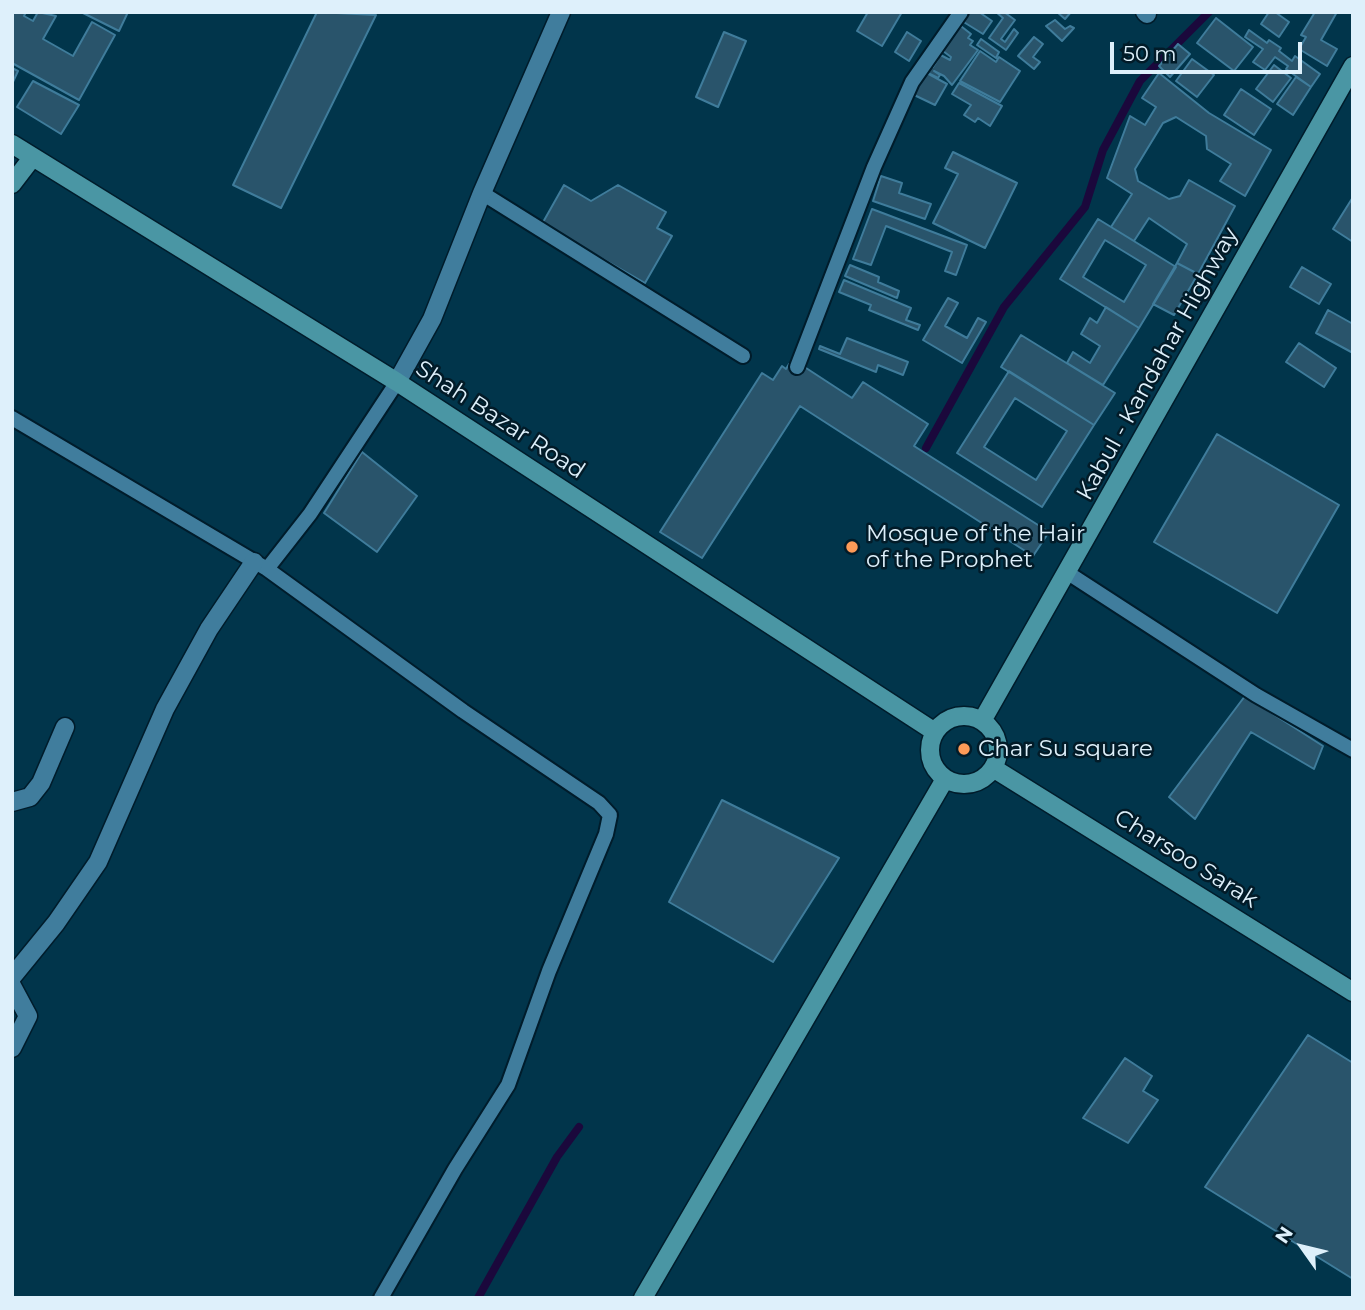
<!DOCTYPE html>
<html>
<head>
<meta charset="utf-8">
<style>
  body { margin:0 }
  #map { position:relative; width:1365px; height:1310px; overflow:hidden; background:#01354b; font-family:Montserrat,sans-serif }
  canvas { display:block }
  .frame { position:absolute; inset:0; border:14px solid #def0fb; pointer-events:none }
  .north { position:absolute; left:1267px; top:1212px; width:70px; height:70px; -webkit-text-stroke:5px #021b28; paint-order:stroke; rotate:304deg; font-size:19px; font-weight:700; line-height:28px; text-align:center; color:#def0fb }
  .north::after { content:''; display:block; margin:auto; width:24px; height:32px; background:#def0fb; clip-path:polygon(50% 0,100% 100%,50% 72%,0 100%) }
  .scale { position:absolute; left:1110px; top:42px; width:192px; height:32px; box-sizing:border-box; border:4px solid #def0fb; border-top:0; padding-left:9px; font-size:21px; line-height:24px; white-space:nowrap; color:#def0fb; -webkit-text-stroke:5px #021b28; paint-order:stroke }
</style>
</head>
<body>
<div id="map">
<canvas width="1365" height="1310"></canvas>
<div class="frame"></div>
<div class="north">N</div>
<div class="scale">50 m</div>
</div>
<script>
const ctx = document.querySelector('canvas').getContext('2d');
ctx.lineJoin = 'round';
function toPath(rows) {
  const path = new Path2D();
  for (const r of rows) {
    if (r.length === 3) {
      path.moveTo(r[0] + r[2], r[1]);
      path.arc(r[0], r[1], r[2], 0, 2 * Math.PI);
      continue;
    }
    path.moveTo(r[0], r[1]);
    for (let i = 2; i < r.length; i += 2) path.lineTo(r[i], r[i + 1]);
  }
  return path;
}
function trace(path, color, width, dash) {
  ctx.strokeStyle = color;
  ctx.lineWidth = width;
  ctx.lineCap = dash ? 'butt' : 'round';
  ctx.setLineDash(dash || []);
  ctx.stroke(path);
}
function fillPath(path, color) {
  ctx.fillStyle = color;
  ctx.fill(path, 'evenodd');
}
function label(font, color, halo, rows, align = 'center') {
  ctx.font = font + ' Montserrat,sans-serif';
  ctx.lineWidth = 5;
  ctx.setLineDash([]);
  ctx.textBaseline = 'middle';
  ctx.strokeStyle = halo;
  ctx.fillStyle = color;
  for (const [text, x, y, turn = 0] of rows) {
    ctx.save();
    ctx.translate(x, y);
    ctx.rotate((+turn || 0) * Math.PI / 180);
    ctx.textAlign = isNaN(turn) ? turn : align;
    if (halo) ctx.strokeText(text, 0, 0);
    ctx.fillText(text, 0, 0);
    ctx.restore();
  }
}
const stream = toPath([
  [926,448,1004,307,1085,207,1103,150,1140,81,1209,12],
  [478,1298,557,1157,579,1127]
]);
const building = toPath([
  [12,12,26,12,24,16,33,21,38,12,56,16,43,39,73,56,92,22,115,35,79,100,12,63,12,12],
  [81,12,128,12,119,31,81,12],
  [317,12,376,15,281,208,233,185,317,12],
  [868,12,902,12,882,46,857,31,868,12],
  [968,12,979,12,992,21,983,34,962,21,968,12],
  [996,12,1004,12,1015,20,1001,39,1005,42,1014,29,1018,33,1006,50,989,38,1003,18,996,12],
  [1057,12,1071,12,1065,19,1057,12],
  [1269,12,1275,12,1289,22,1279,37,1261,24,1269,12],
  [1315,12,1337,12,1321,40,1337,49,1327,66,1299,49,1306,37,1301,35,1315,12],
  [1216,18,1253,47,1234,71,1197,43,1216,18],
  [1055,20,1065,29,1070,26,1074,28,1062,41,1046,26,1055,20],
  [957,23,971,34,968,38,973,41,970,45,978,50,952,85,944,76,934,71,940,75,938,78,924,71,927,64,933,67,938,59,933,56,935,52,950,60,951,57,939,48,957,23],
  [1249,30,1267,43,1269,40,1281,48,1279,51,1292,61,1295,56,1320,74,1311,87,1286,69,1288,66,1275,57,1265,70,1253,62,1263,49,1245,37,1249,30],
  [724,32,746,41,718,107,696,97,724,32],
  [907,32,921,41,909,61,895,52,907,32],
  [1034,37,1043,44,1033,57,1040,62,1034,69,1018,56,1034,37],
  [981,39,999,52,996,58,977,45,981,39],
  [1178,44,1190,54,1170,77,1159,66,1178,44],
  [980,51,996,62,999,57,1020,71,1000,102,960,81,980,51],
  [1192,59,1214,75,1197,97,1176,81,1192,59],
  [1274,65,1291,78,1273,102,1256,89,1274,65],
  [12,68,18,71,12,84,12,68],
  [925,72,947,84,935,105,912,94,925,72],
  [1159,73,1209,113,1271,150,1245,196,1220,181,1231,164,1207,149,1206,136,1176,117,1163,123,1135,169,1138,181,1169,199,1180,196,1189,180,1235,206,1198,274,1177,263,1187,244,1149,218,1134,241,1111,227,1132,194,1107,178,1130,116,1145,125,1156,107,1142,98,1159,73],
  [1296,77,1311,87,1293,115,1277,104,1296,77],
  [33,81,79,105,61,134,17,107,33,81],
  [959,83,1002,106,990,126,978,118,975,122,964,115,971,105,952,94,959,83],
  [1241,89,1271,109,1254,135,1224,115,1241,89],
  [953,152,1017,183,985,248,933,223,958,174,945,168,953,152],
  [881,176,902,183,899,193,931,204,925,219,873,201,881,176],
  [564,185,591,201,618,185,666,212,657,228,672,236,645,283,542,224,564,185],
  [1353,197,1353,242,1333,229,1353,197],
  [872,209,967,245,956,275,945,271,952,252,886,226,871,265,853,259,872,209],
  [1098,219,1176,267,1139,328,1060,279,1098,219],
  [1105,240,1146,265,1124,302,1083,277,1105,240],
  [1177,263,1198,274,1174,315,1153,304,1177,263],
  [850,265,879,277,878,282,899,291,897,298,845,276,850,265],
  [1302,267,1331,284,1319,304,1290,287,1302,267],
  [844,280,911,308,906,320,920,325,918,330,869,310,871,305,839,292,844,280],
  [948,298,958,303,945,326,967,338,978,318,986,322,962,363,923,340,948,298],
  [1106,307,1139,328,1103,385,1067,363,1073,352,1090,363,1100,346,1081,334,1090,318,1097,323,1106,307],
  [1328,310,1353,324,1353,353,1316,333,1328,310],
  [1021,335,1115,393,1094,425,1001,367,1021,335],
  [847,338,908,362,903,375,878,365,876,372,819,349,820,346,840,354,847,338],
  [1299,343,1336,368,1324,387,1286,362,1299,343],
  [789,364,800,372,803,366,852,398,863,382,928,424,914,446,1049,532,1033,556,800,406,702,558,660,532,762,373,773,380,782,366,786,369,789,364],
  [1009,371,1094,425,1042,507,957,453,1009,371],
  [1015,398,1067,431,1036,480,984,447,1015,398],
  [1217,434,1339,505,1277,613,1154,542,1217,434],
  [362,452,417,496,377,552,324,513,362,452],
  [1245,696,1323,746,1314,769,1251,732,1195,819,1169,797,1245,696],
  [722,800,839,858,773,962,669,902,722,800],
  [1308,1035,1353,1063,1353,1279,1205,1187,1308,1035],
  [1125,1058,1152,1076,1143,1091,1158,1100,1128,1143,1083,1118,1125,1058]
]);
const lane = toPath([
  [482,193,743,356],
  [797,367,874,167,912,82,961,12],
  [12,418,267,569,463,711,599,803,610,815,606,834,549,971,508,1085,455,1169,381,1298],
  [267,569,310,514,397,382],
  [1068,573,1256,695,1353,750]
]);
const street = toPath([
  [1145,12,1147,14],
  [397,382,432,319,482,193,561,12],
  [12,802,30,797,41,783,65,727],
  [12,977,56,923,98,862,165,709,209,629,254,562],
  [12,986,28,1016,12,1048]
]);
const secondary = toPath([
  [12,144,397,382,935,732],
  [12,184,32,158],
  [964,750,34],
  [982,721,1353,66],
  [993,768,1353,992],
  [643,1298,945,779]
]);
const markers = [
  [852,547,7,"#fe9b58"],
  [964,749,7,"#fe9b58"]
];
const streetNames = [
  ["Kabul - Kandahar Highway",1158,364,-61],
  ["Shah Bazar Road",500,420,33],
  ["Charsoo Sarak",1186,859,32]
];
const poiNames = [
  ["Mosque of the Hair",866,534],
  ["of the Prophet",866,560],
  ["Char Su square",978,749]
];
trace(stream, '#1b083c', 8);
fillPath(building, '#29546b');
trace(building, '#3f7c9b', 2);
trace(lane, '#001c2b', 18);
trace(street, '#001c2b', 21);
trace(secondary, '#001c2b', 21);
trace(lane, '#407d9d', 14);
trace(street, '#407d9d', 18);
trace(secondary, '#4a96a4', 18);
for (const [x, y, r, color] of markers) {
  const dot = new Path2D();
  dot.arc(x, y, r, 0, 2 * Math.PI);
  ctx.fillStyle = color;
  ctx.fill(dot);
  trace(dot, '#021b28', 2.5);
}
label('23px', '#def0fb', '#021b28', streetNames);
label('23px', '#def0fb', '#021b28', poiNames, 'left');
</script>
</body>
</html>
